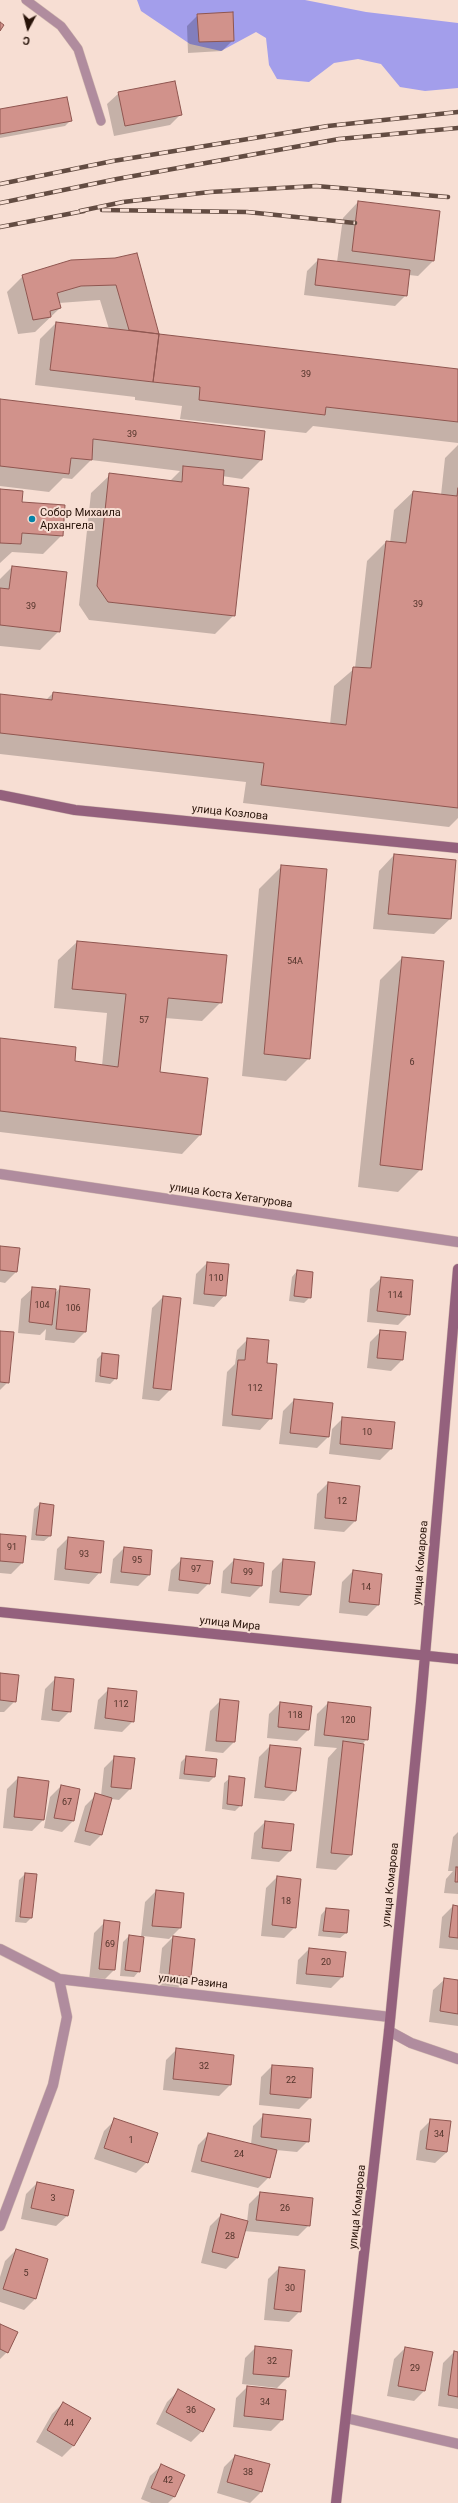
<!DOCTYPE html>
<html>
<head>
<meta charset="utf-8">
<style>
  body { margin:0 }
  #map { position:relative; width:458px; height:2503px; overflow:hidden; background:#f7ded3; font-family:Roboto,sans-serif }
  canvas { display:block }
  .north { position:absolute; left:8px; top:8px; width:40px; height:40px; -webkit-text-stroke:3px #f7ded3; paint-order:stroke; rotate:187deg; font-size:11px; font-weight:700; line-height:16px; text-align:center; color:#281309 }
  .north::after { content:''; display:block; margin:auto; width:14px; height:18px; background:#281309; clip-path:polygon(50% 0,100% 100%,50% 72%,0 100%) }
</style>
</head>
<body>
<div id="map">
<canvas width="458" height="2503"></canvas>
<div class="north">С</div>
</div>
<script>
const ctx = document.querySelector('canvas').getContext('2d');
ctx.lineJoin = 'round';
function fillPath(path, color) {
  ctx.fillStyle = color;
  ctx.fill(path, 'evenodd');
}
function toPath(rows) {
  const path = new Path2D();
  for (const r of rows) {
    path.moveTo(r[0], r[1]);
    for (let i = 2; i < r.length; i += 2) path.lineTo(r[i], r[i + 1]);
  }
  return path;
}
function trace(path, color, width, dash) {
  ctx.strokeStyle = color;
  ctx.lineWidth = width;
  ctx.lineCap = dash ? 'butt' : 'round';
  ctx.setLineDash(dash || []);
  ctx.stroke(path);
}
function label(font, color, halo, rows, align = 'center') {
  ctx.font = font + ' Roboto,sans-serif';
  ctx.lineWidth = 4;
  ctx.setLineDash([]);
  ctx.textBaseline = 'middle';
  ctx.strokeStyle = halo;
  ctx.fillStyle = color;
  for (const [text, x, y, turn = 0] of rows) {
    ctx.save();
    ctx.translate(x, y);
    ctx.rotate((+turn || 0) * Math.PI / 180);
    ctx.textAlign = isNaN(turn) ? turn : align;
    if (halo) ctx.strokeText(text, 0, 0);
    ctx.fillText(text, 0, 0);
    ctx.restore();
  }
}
const forest = toPath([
  [137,0,305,0,366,12,458,23,458,88,425,91,400,87,381,64,358,59,334,63,309,82,277,79,269,65,266,38,256,32,221,51,190,44,141,11]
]);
const shadow = toPath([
  [198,15,233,40,222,51,188,53,187,26],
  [119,93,181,114,170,125,114,136,107,104],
  [0,110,70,121,65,126,0,138],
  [358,202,439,212,433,261,418,276,409,275,406,295,395,306,304,295,307,271,318,260,337,262,343,218],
  [136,255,158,335,458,370,458,443,313,426,306,433,180,419,182,406,135,400,135,397,35,385,40,339,56,323,109,329,100,300,59,303,60,308,35,332,18,334,7,292,23,276],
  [0,400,261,460,242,479,222,476,221,486,234,615,215,634,89,620,79,605,91,493,110,475,170,481,180,471,91,460,72,479,63,478,49,492,0,486],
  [458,445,458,818,449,827,243,803,246,782,0,754,0,695,46,700,53,693,330,724,334,686,355,668,367,561,386,542,390,543,394,510,413,492,441,495,445,458],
  [0,490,21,503,62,535,43,554,12,552,0,563],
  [12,567,59,631,40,650,0,646,0,579],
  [394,855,450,919,434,934,373,929,379,871],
  [282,866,309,1058,286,1081,242,1076,259,889],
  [77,942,221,1002,202,1021,165,1018,159,1073,207,1079,200,1135,182,1154,0,1132,0,1039,74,1062,102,1066,107,1013,54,1008,58,960],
  [402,958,421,1169,398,1192,358,1187,380,980],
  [0,1247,17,1271,5,1283,0,1282],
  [207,1263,225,1295,214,1307,193,1304,196,1274],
  [297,1271,310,1297,304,1303,289,1301,292,1277],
  [381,1278,409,1314,398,1325,367,1322,370,1289],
  [61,1287,89,1290,85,1332,74,1343,45,1340,46,1329,40,1335,18,1333,21,1299,33,1288,55,1293],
  [163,1297,170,1390,159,1401,142,1399,152,1308],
  [381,1331,405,1333,402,1360,391,1371,367,1368,370,1342],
  [0,1332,8,1382,0,1390],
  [248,1339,265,1364,271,1418,260,1430,222,1426,227,1372,235,1364,237,1350],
  [102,1354,116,1378,110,1384,95,1382,97,1359],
  [294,1400,331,1404,328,1437,317,1448,279,1444,283,1411],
  [343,1418,391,1449,380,1460,329,1454,332,1429],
  [328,1483,359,1487,355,1521,344,1532,314,1529,317,1494],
  [40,1504,50,1536,44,1541,31,1540,34,1509],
  [0,1535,22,1563,11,1574,0,1573],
  [68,1538,100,1572,89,1584,54,1580,57,1549],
  [124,1548,151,1551,149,1575,138,1586,110,1583,113,1559],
  [182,1559,209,1583,198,1594,168,1591,171,1570],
  [234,1560,261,1586,250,1597,221,1593,223,1571],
  [283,1560,310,1595,299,1606,269,1603,272,1571],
  [353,1571,378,1605,367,1616,339,1613,342,1582],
  [0,1674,15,1701,4,1712,0,1712],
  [56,1678,70,1711,59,1722,41,1720,45,1689],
  [109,1689,133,1721,122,1732,94,1729,98,1700],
  [221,1700,238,1702,234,1742,223,1753,205,1751,210,1711],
  [280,1703,308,1730,297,1741,267,1738,269,1714],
  [328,1703,367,1739,362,1744,351,1855,336,1870,316,1868,328,1758,337,1748,314,1746,317,1714],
  [270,1746,300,1749,295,1790,284,1801,254,1798,259,1757],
  [115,1757,131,1788,119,1800,111,1799,101,1835,90,1846,74,1842,85,1806,96,1795,101,1796,104,1768],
  [186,1757,214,1777,209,1782,179,1779,181,1762],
  [18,1778,43,1820,32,1831,3,1828,7,1789],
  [230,1778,241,1805,235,1811,222,1809,224,1783],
  [61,1786,73,1821,62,1832,44,1828,50,1797],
  [265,1822,290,1851,279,1862,251,1859,254,1833],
  [458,1832,458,1894,444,1893,446,1879,453,1871,448,1871,453,1837],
  [25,1874,31,1918,26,1923,15,1922,19,1880],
  [277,1877,295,1927,284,1938,261,1936,266,1888],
  [156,1891,180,1928,169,1939,143,1936,139,1971,134,1977,120,1976,123,1942,129,1936,141,1937,145,1902],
  [453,1906,458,1907,458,1950,439,1948,442,1917],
  [326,1909,346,1933,340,1938,318,1936,321,1915],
  [105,1922,114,1970,103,1981,89,1980,94,1933],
  [173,1937,190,1977,178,1988,158,1986,162,1948],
  [309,1949,342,1977,331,1988,296,1984,298,1960],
  [445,1979,458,1981,458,2026,429,2022,433,1990],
  [177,2049,230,2085,219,2096,163,2090,166,2060],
  [272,2066,310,2098,299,2109,259,2105,261,2077],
  [264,2115,308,2141,297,2152,276,2150,269,2177,258,2188,191,2172,198,2145,209,2134,251,2144,253,2126],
  [115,2120,147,2162,136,2173,94,2159,104,2131],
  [431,2120,447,2152,435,2163,416,2160,420,2131],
  [37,2183,68,2215,56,2226,21,2219,26,2194],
  [260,2193,312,2198,309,2225,298,2236,244,2231,237,2258,226,2269,201,2263,210,2226,221,2215,247,2222,249,2204],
  [16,2250,47,2260,35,2299,24,2310,0,2302,0,2277,5,2261],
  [279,2268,300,2311,289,2322,264,2320,268,2279],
  [0,2325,7,2352,0,2359],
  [256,2347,288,2377,277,2388,242,2384,245,2358],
  [405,2348,425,2390,414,2401,387,2396,394,2359],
  [454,2352,458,2353,458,2409,438,2406,443,2363],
  [247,2387,282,2420,271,2431,233,2427,236,2398],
  [178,2391,214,2410,202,2431,191,2442,156,2424,167,2402],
  [63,2403,73,2446,62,2457,36,2442,52,2414],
  [235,2456,261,2492,250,2503,217,2493,224,2467],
  [162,2465,184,2475,174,2497,168,2503,151,2503,141,2499,150,2476]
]);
const building = toPath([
  [233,12,234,41,199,42,197,14,233,12],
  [0,22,4,25,0,31,0,22],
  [175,81,182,115,125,126,118,92,175,81],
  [67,97,72,121,0,134,0,109,67,97],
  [358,201,440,211,434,261,352,251,358,201],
  [137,253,159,334,129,330,116,285,81,286,57,293,61,308,50,311,51,317,33,320,22,275,71,260,115,258,137,253],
  [318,259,410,270,407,296,315,285,318,259],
  [56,322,159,334,153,382,50,370,56,322],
  [159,334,458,369,458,422,326,407,325,415,199,400,200,387,153,382,159,334],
  [0,399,265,431,262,460,93,439,92,460,71,458,69,474,0,466,0,399],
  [183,466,224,470,223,485,249,488,235,616,108,602,97,586,109,473,182,482,183,466],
  [458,488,458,808,261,785,264,763,0,733,0,694,52,700,53,692,346,725,353,667,371,668,386,541,406,543,413,491,457,496,458,488],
  [0,489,23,491,22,502,65,505,63,536,22,533,21,544,0,543,0,489],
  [12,566,67,572,60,632,0,625,0,588,9,589,12,566],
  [394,854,456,860,451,919,388,914,394,854],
  [281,865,327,869,310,1059,264,1054,281,865],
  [77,941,227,955,222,1003,168,998,160,1072,208,1078,201,1135,0,1111,0,1038,76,1047,75,1061,118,1067,126,994,72,989,77,941],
  [402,957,444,961,422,1170,380,1165,402,957],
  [0,1246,20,1248,17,1272,0,1270,0,1246],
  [207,1262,229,1264,226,1296,204,1294,207,1262],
  [297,1270,313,1272,311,1298,294,1296,297,1270],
  [381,1277,413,1280,410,1315,377,1311,381,1277],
  [60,1286,90,1289,86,1332,56,1329,60,1286],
  [32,1287,56,1289,52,1325,29,1322,32,1287],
  [163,1296,181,1298,171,1390,153,1388,163,1296],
  [380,1330,406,1332,403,1360,377,1358,380,1330],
  [0,1331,14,1332,9,1383,0,1382,0,1331],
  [247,1338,269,1340,267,1363,277,1364,272,1419,232,1415,238,1360,245,1360,247,1338],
  [102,1353,119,1355,117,1379,100,1376,102,1353],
  [294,1399,333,1403,329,1437,290,1433,294,1399],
  [342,1417,395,1422,392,1449,340,1444,342,1417],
  [328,1482,360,1486,356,1521,325,1518,328,1482],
  [40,1503,54,1505,51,1536,36,1535,40,1503],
  [0,1534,26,1536,23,1563,0,1561,0,1534],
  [68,1537,104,1541,101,1573,65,1569,68,1537],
  [124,1547,152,1550,150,1575,121,1572,124,1547],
  [181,1558,213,1561,210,1584,179,1580,181,1558],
  [234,1559,264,1563,262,1586,231,1583,234,1559],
  [283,1559,315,1562,311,1595,280,1592,283,1559],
  [353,1570,382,1574,379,1605,349,1602,353,1570],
  [0,1673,19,1675,16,1702,0,1700,0,1673],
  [55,1677,74,1679,71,1712,52,1710,55,1677],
  [108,1688,137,1691,134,1722,105,1718,108,1688],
  [220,1699,239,1701,235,1742,216,1741,220,1699],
  [280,1702,312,1706,309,1730,278,1727,280,1702],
  [328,1702,371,1707,368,1740,324,1735,328,1702],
  [343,1741,364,1744,352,1855,331,1853,343,1741],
  [270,1745,301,1748,296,1791,265,1787,270,1745],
  [114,1756,135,1758,131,1789,111,1787,114,1756],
  [186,1756,217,1759,215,1777,184,1774,186,1756],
  [229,1776,245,1778,242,1806,227,1804,229,1776],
  [18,1777,49,1781,44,1820,14,1817,18,1777],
  [61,1785,80,1789,74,1821,54,1818,61,1785],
  [95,1793,112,1798,102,1835,85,1831,95,1793],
  [265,1821,294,1824,291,1851,262,1848,265,1821],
  [456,1867,458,1867,458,1882,455,1882,456,1867],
  [25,1873,37,1874,32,1918,20,1917,25,1873],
  [277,1876,301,1879,296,1928,272,1925,277,1876],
  [156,1890,184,1893,181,1928,152,1926,156,1890],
  [453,1905,458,1906,458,1938,449,1937,453,1905],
  [326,1908,349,1910,347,1933,323,1931,326,1908],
  [104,1920,120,1922,115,1970,99,1969,104,1920],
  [129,1935,144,1937,140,1972,125,1970,129,1935],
  [173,1936,195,1939,191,1977,169,1975,173,1936],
  [309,1948,346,1952,343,1977,306,1974,309,1948],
  [444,1978,458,1980,458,2014,440,2011,444,1978],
  [176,2048,234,2055,231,2085,173,2079,176,2048],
  [272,2065,313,2068,311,2098,270,2094,272,2065],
  [263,2114,311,2119,309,2142,261,2137,263,2114],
  [114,2118,158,2133,148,2163,104,2148,114,2118],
  [430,2119,451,2121,447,2152,426,2149,430,2119],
  [208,2133,277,2150,270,2178,201,2161,208,2133],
  [37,2182,74,2190,68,2216,31,2208,37,2182],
  [260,2192,313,2198,310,2226,256,2220,260,2192],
  [221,2214,248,2221,238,2258,212,2252,221,2214],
  [16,2249,48,2259,36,2299,3,2289,16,2249],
  [279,2267,305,2270,301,2312,274,2309,279,2267],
  [0,2324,18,2332,8,2353,0,2349,0,2324],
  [255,2346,292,2350,289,2377,253,2374,255,2346],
  [405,2347,433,2352,425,2391,398,2386,405,2347],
  [454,2351,458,2352,458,2397,448,2395,454,2351],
  [247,2386,286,2390,283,2420,244,2416,247,2386],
  [178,2389,215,2409,203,2432,166,2412,178,2389],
  [63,2402,91,2418,74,2446,47,2430,63,2402],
  [235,2455,270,2464,262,2492,227,2482,235,2455],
  [161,2464,185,2475,175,2497,151,2488,161,2464]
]);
const lane = toPath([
  [26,0,61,26,78,49,101,121]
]);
const street = toPath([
  [0,1174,458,1242],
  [0,1949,59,1979,390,2017],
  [389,2031,411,2043,458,2059],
  [0,2226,53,2085,67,2017,59,1979],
  [346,2418,458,2444]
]);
const secondary = toPath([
  [0,795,75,810,458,848],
  [0,1612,458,1659],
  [336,2503,389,2031,421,1702,458,1269]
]);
const rail = toPath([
  [0,184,113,161,328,126,458,112],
  [0,203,117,179,339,139,458,128],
  [102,210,247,212,355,223],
  [80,211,123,202,210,192,316,186,448,197],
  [0,227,84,211]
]);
const markers = [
  [32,519,4,"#0583a8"]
];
const numberNames = [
  ["39",306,375],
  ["39",132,435],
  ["39",418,605],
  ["39",31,607],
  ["54А",295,962],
  ["57",144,1021],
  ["6",412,1063],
  ["110",216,1279],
  ["114",395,1296],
  ["104",42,1306],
  ["106",73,1309],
  ["112",255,1389],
  ["10",367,1433],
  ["12",342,1502],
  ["91",12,1548],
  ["93",84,1555],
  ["95",137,1561],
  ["97",196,1570],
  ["99",248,1573],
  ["14",366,1588],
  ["112",121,1705],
  ["118",295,1716],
  ["120",348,1721],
  ["67",67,1803],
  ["18",286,1902],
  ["69",110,1945],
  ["20",326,1963],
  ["32",204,2067],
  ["22",291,2081],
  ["34",439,2135],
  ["1",131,2141],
  ["24",239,2155],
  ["3",53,2199],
  ["26",285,2209],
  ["28",230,2237],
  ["5",26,2274],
  ["30",290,2289],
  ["32",272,2362],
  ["29",415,2369],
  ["34",265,2403],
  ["36",191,2411],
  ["44",69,2424],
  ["38",248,2473],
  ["42",168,2481]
];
const poiNames = [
  ["Собор Михаила",40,513],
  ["Архангела",40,526]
];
const streetNames = [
  ["улица Козлова",230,813,6],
  ["улица Коста Хетагурова",231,1196,8],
  ["улица Комарова",421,1563,-85],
  ["улица Мира",230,1624,6],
  ["улица Комарова",391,1885,-84],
  ["улица Разина",193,1982,6],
  ["улица Комарова",358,2207,-84]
];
fillPath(forest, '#a39eeb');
fillPath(shadow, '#0003');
fillPath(building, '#d1928b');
trace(building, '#8f5650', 1);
trace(lane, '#d2b9af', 10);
trace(street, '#d2b9af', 11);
trace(secondary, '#d2b9af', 11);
trace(lane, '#b08c9e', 9);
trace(street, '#b08c9e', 10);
trace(secondary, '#94617d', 10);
trace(rail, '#634c42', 4.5);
trace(rail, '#f7ded3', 3, [9]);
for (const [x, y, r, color] of markers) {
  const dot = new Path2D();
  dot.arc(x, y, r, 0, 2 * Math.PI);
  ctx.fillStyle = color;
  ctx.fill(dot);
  trace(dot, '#f7ded3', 1.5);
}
label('9px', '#52332a', null, numberNames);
label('11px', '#281309', '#f7ded3', poiNames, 'left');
label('11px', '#281309', '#f7ded3', streetNames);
</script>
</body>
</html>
